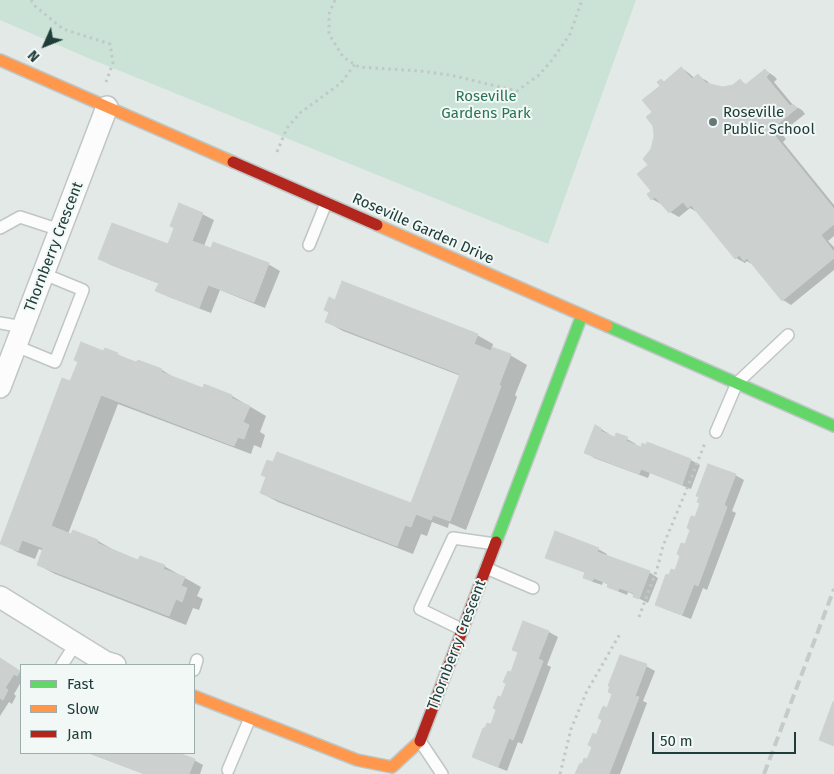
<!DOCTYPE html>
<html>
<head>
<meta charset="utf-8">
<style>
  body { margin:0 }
  #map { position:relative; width:834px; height:774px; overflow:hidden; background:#e3e9e7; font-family:"Fira Sans",sans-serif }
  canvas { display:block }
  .legend { position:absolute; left:20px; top:664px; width:175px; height:90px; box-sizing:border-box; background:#f1f8f6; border:1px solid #9dadab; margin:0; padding:6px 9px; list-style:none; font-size:15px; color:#203d3a }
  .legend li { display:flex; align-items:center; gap:10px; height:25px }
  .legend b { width:25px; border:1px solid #9dadab }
  .north { position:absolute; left:20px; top:20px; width:50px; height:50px; -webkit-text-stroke:4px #f1f8f6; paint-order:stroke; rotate:226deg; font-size:14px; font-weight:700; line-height:20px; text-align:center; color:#203d3a }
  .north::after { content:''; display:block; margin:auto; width:18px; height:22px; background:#203d3a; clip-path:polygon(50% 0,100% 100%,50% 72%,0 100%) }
  .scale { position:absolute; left:652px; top:732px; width:144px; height:22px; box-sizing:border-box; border:2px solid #203d3a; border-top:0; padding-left:6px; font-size:15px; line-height:18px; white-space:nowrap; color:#203d3a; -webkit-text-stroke:4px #f1f8f6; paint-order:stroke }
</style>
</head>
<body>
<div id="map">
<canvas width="834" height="774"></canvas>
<ul class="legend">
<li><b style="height:6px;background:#63d668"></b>Fast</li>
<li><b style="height:6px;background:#ff974d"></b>Slow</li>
<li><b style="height:6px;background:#b3261e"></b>Jam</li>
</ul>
<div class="north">N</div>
<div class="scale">50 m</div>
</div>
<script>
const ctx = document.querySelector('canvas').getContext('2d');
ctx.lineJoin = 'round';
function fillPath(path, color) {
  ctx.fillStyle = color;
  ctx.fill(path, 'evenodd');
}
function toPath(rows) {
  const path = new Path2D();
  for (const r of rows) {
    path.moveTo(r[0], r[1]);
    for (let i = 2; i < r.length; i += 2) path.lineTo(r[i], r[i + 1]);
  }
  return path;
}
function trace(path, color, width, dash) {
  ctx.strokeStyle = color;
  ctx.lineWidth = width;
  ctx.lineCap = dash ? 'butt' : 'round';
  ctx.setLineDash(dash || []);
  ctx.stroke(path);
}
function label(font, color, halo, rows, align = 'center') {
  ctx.font = font + ' "Fira Sans",sans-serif';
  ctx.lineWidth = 4;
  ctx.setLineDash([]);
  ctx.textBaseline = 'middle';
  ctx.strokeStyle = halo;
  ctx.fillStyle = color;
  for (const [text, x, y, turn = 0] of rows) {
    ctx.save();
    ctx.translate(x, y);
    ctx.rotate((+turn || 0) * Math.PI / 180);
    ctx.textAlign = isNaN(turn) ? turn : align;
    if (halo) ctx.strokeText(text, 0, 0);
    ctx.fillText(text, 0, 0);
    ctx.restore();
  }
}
const green = toPath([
  [0,0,636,0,548,244,88,58,0,20]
]);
const shadow = toPath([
  [682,68,690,74,695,79,698,76,707,81,712,86,723,89,734,86,740,81,747,85,766,71,774,76,777,79,774,82,793,105,802,110,805,114,781,133,786,139,783,142,834,205,834,236,828,241,834,247,834,270,791,305,783,300,753,265,747,261,745,263,736,258,697,212,690,208,679,217,670,212,662,203,661,204,652,199,653,191,650,165,655,136,654,113,662,86,661,80,665,82],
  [202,214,214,220,204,246,268,264,280,271,265,308,220,290,211,313,169,297,157,291,160,284,111,265,99,259,168,246],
  [325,310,477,335,493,344,492,348,510,355,527,365,515,395,517,397,466,530,449,523,448,528,432,522,427,536,421,534,413,554,278,502,261,493,268,477,411,505,461,376,343,331,327,322,330,313],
  [104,352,117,354,137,364,138,361,162,370,178,380,203,390,205,386,232,396,266,416,260,432,265,435,261,448,254,445,251,454,118,404,68,534,98,541,114,550,139,561,164,566,201,587,197,596,203,599,199,610,193,608,186,625,55,574,38,565,44,551,39,549,35,559,17,552,1,543,71,383],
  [601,429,609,434,608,436,627,439,636,444,635,446,641,449,647,447,648,444,691,460,700,465,691,489,650,473,648,478,594,458,586,452],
  [735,475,744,480,732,511,736,513,707,590,703,588,691,619,665,609,656,604,670,576,675,572,695,519],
  [598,549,607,554,606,557,649,572,658,578,648,603,634,596,635,595,628,592,627,595,617,591,608,586,609,585,603,582,602,585,593,582,585,577,586,573,556,562,547,557],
  [524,622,549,632,558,637,547,665,551,667,522,744,518,742,507,771,482,761,473,756,491,726,520,653],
  [0,659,21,672,21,682,14,694,16,696,12,704,9,702,0,716],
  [646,666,655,671,643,701,647,703,620,774,577,774,583,765,588,761,607,709],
  [88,753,175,753,194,760,203,765,200,774,144,774]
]);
const building = toPath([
  [681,67,692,79,698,74,706,83,723,87,733,85,740,79,745,85,765,69,769,74,766,77,790,106,793,104,797,108,773,128,778,133,775,136,834,209,834,224,821,235,834,252,834,258,782,301,747,258,744,261,739,255,735,259,691,205,688,208,683,202,669,213,655,197,651,200,647,194,651,191,637,174,648,165,643,159,651,149,654,136,653,126,646,117,652,112,642,100,660,86,657,82,661,79,664,82,681,67],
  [179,203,203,213,192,241,211,248,213,242,269,263,254,302,208,285,199,308,155,291,159,283,98,259,112,223,168,244,174,228,170,226,179,203],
  [342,281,478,334,474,344,491,351,492,347,511,354,499,385,501,386,450,521,433,515,431,520,416,514,411,527,405,525,397,546,260,493,266,477,261,475,267,460,273,462,277,452,411,503,460,374,325,322,329,312,324,310,329,297,335,300,342,281],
  [81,342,103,351,105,348,118,353,117,355,136,362,138,360,162,369,161,372,203,388,204,384,232,395,231,398,250,406,243,422,249,425,244,439,238,437,234,446,101,395,51,526,71,534,73,530,98,540,97,543,138,560,140,556,165,565,163,569,185,577,181,586,187,588,182,602,176,599,169,616,37,565,43,548,22,540,18,551,0,544,62,378,70,381,78,362,74,360,81,342],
  [595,425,601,428,600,431,615,437,616,433,628,437,626,441,641,447,642,443,646,445,647,442,691,459,682,485,641,469,639,474,584,453,595,425],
  [708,464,736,474,724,505,727,507,698,586,694,584,682,615,655,605,666,574,669,575,671,569,675,570,680,556,677,554,681,543,685,544,690,530,687,528,691,516,695,517,700,503,697,502,699,497,696,496,708,464],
  [555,531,599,548,597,552,650,571,639,599,633,597,634,593,619,588,618,591,607,587,608,584,594,578,592,581,583,578,585,572,545,558,555,531],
  [523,621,549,631,538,659,543,661,513,740,509,738,498,767,472,757,483,728,485,728,487,723,491,724,496,710,493,708,498,696,501,697,506,684,503,682,508,671,511,672,518,652,512,650,523,621],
  [620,655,647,664,635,696,639,697,609,774,575,774,580,763,582,764,584,758,587,759,592,747,588,745,593,733,596,735,602,720,598,718,603,706,607,708,612,694,608,692,610,686,608,686,620,655],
  [0,658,20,671,17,676,14,674,5,688,8,690,3,700,0,698,0,658],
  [833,702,834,702,834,746,819,740,833,702],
  [90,753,179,753,195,759,189,774,145,774,90,753]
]);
const path = toPath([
  [31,0,35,6,63,29,110,44,113,63,106,82],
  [335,0,329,14,329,34,343,57,359,67,420,71,450,75,517,91,539,75,553,59,570,34,582,0],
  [277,152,287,128,300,113,341,83,355,64],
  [639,617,657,569,663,546,686,491,705,443],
  [560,774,571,729,586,693,621,632]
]);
const lane = toPath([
  [0,228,20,217,60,230],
  [309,245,326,203],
  [0,323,23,327],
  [16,346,55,362,83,290,44,274],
  [716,432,737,383,788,335],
  [486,568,533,588],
  [463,630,420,609,453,538,495,544],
  [62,665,76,643],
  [194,670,197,660],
  [420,741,442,774],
  [228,770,250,718]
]);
const street = toPath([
  [0,387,107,107],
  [0,597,105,662,115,665]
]);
const fast = toPath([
  [607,326,834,426],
  [496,542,582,315]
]);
const slow = toPath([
  [0,60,233,162],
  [377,225,607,326],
  [194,696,357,760,392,767,420,741]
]);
const jam = toPath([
  [233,162,377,225],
  [420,741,496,542]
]);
const rail = toPath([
  [764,774,834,589]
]);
const markers = [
  [713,122,5,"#647977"]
];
const parkNames = [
  ["Roseville",486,97],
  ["Gardens Park",486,114]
];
const poiNames = [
  ["Roseville",723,113],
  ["Public School",723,130]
];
const streetNames = [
  ["Roseville Garden Drive",423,229,24],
  ["Thornberry Crescent",54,247,-69],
  ["Thornberry Crescent",457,645,-69]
];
fillPath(green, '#cbe3d6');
fillPath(shadow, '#0003');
fillPath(building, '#ccd1d0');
trace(building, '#cbd2d0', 1);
trace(lane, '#c0c6c4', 14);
trace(street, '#c0c6c4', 24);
trace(fast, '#bec7c5', 14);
trace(slow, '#bec7c5', 14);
trace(jam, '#bec7c5', 14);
trace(path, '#c0c9c7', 3, [2.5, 4]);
trace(lane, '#fbfcfb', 11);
trace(street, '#fbfcfb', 21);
trace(fast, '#63d668', 11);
trace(slow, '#ff974d', 11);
trace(jam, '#b3261e', 11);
trace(rail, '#c6caca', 4, [10, 5]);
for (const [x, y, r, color] of markers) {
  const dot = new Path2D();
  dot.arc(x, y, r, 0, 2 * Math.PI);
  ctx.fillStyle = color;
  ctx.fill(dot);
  trace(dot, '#f1f8f6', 2);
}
label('15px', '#297552', '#f1f8f6', parkNames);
label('15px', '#203d3a', '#f1f8f6', poiNames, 'left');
label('15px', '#203d3a', '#f1f8f6', streetNames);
</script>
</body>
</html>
